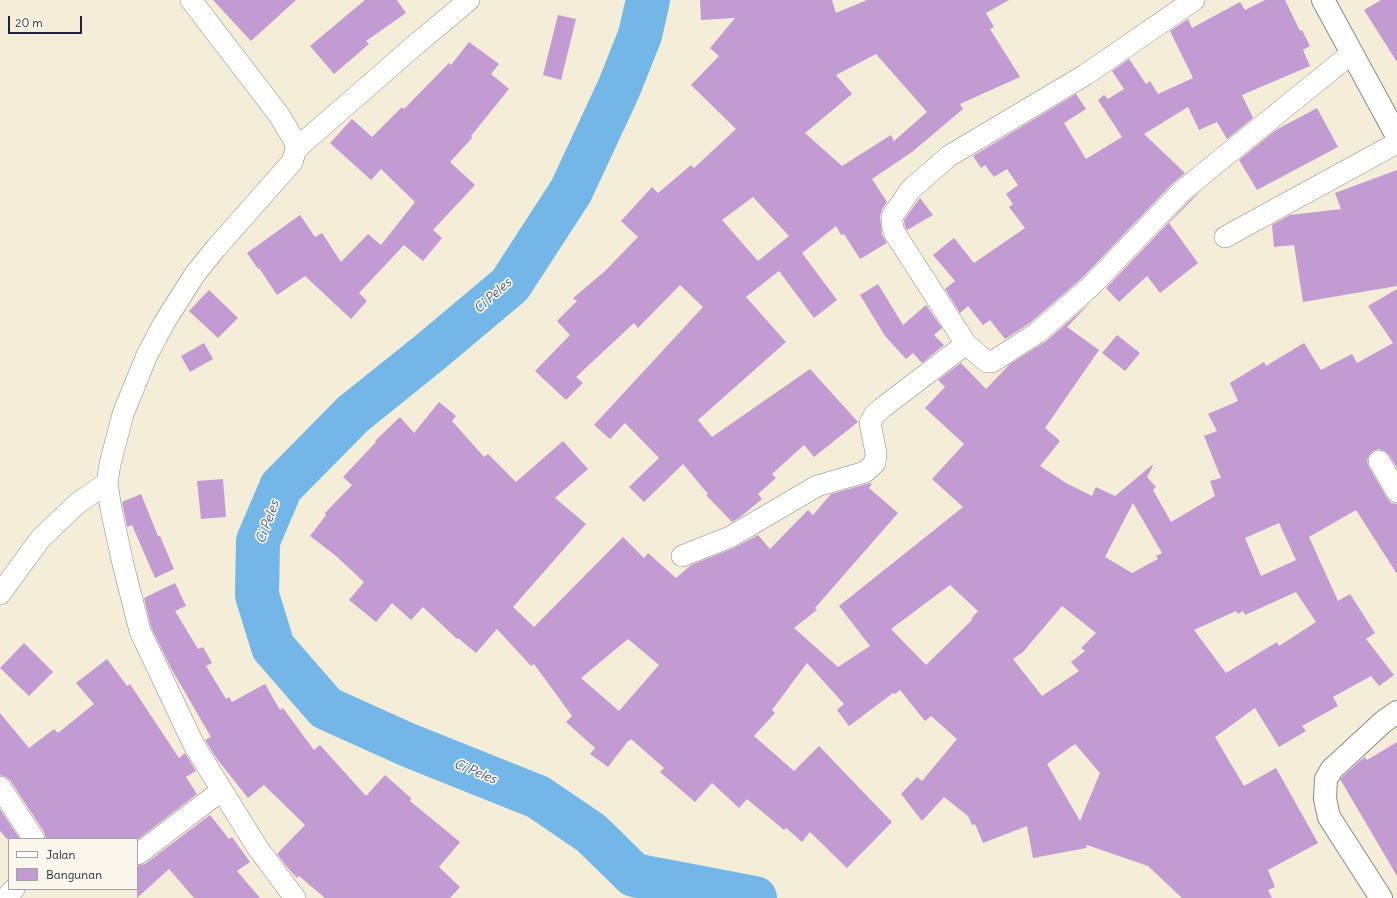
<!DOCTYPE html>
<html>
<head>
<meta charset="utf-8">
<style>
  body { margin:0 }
  #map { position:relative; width:1397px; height:898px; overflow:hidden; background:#f4edd7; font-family:Delius,sans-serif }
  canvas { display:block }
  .legend { position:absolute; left:8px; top:838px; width:130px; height:52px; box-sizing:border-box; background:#fbf7ec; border:1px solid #a4a2a5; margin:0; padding:5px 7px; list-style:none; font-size:12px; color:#22223b }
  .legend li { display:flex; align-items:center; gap:8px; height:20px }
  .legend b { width:20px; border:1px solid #a4a2a5 }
  .scale { position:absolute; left:8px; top:16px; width:74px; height:18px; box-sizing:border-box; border:2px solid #22223b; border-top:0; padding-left:5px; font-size:12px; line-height:14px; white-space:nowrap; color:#22223b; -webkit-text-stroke:3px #fbf7ec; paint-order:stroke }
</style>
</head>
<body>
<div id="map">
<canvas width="1397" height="898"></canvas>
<ul class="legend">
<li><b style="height:5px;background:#fff"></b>Jalan</li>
<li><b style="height:11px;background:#c29bd3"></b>Bangunan</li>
</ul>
<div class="scale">20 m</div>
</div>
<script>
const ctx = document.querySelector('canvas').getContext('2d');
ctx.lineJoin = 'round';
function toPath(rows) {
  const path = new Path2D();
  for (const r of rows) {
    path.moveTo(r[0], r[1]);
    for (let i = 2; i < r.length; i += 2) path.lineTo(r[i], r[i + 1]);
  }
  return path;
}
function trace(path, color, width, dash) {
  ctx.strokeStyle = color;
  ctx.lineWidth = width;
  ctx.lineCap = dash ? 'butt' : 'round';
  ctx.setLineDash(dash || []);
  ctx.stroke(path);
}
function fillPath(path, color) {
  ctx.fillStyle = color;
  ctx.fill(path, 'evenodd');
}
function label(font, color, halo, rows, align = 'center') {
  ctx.font = font + ' Delius,sans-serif';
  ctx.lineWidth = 3.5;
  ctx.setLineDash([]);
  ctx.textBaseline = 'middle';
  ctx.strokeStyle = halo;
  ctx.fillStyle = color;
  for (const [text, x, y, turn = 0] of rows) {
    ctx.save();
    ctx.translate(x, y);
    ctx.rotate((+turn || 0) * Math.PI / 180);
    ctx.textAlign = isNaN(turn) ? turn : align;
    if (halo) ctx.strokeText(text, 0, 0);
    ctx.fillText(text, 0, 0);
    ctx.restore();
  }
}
const river = toPath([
  [648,0,640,35,619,88,571,191,510,285,429,353,353,414,281,487,258,541,257,595,273,647,326,708,408,745,538,797,591,833,634,875,755,898]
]);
const building = toPath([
  [213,0,296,0,251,41],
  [365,0,397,0,406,13,366,41,369,44,334,74,310,46],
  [700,0,832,0,836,13,867,0,1009,0,986,13,994,27,990,29,1020,77,960,104,963,109,912,152,872,179,887,202,882,209,880,216,882,235,887,243,860,259,844,234,841,235,836,226,802,253,837,300,814,318,779,271,746,297,786,342,698,420,712,437,810,369,858,422,814,457,804,445,772,474,776,478,758,494,762,499,739,518,732,522,706,495,708,494,683,464,644,502,629,487,659,458,625,423,610,439,594,425,703,307,680,285,638,328,634,323,576,377,583,383,566,400,535,371,570,335,557,321,577,301,573,298,605,271,638,237,621,221,652,187,658,193,691,165,694,168,736,129,691,85,719,56,710,48,735,18,701,20],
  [876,54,927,112,894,141,891,135,842,166,805,133,852,94,836,75],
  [753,197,789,236,758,261,722,220],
  [1265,0,1285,0,1300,31,1302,30,1310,46,1303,50,1310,66,1242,95,1253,118,1227,139,1217,122,1199,130,1188,107,1144,134,1185,173,1173,183,1082,278,1030,323,1005,339,990,320,983,325,968,306,960,313,945,289,955,281,933,255,954,238,974,263,1025,228,1009,207,1013,204,1006,194,1018,185,1007,169,994,177,985,165,981,168,973,156,1076,94,1086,109,1064,123,1086,159,1122,137,1098,100,1104,95,1108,99,1124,89,1112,71,1129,59,1146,84,1150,81,1158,94,1193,78,1170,31,1188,19,1192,28,1240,2,1245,10],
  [1381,0,1397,0,1397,62,1364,10],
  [558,15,576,19,561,80,543,75],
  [469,42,499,64,491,74,509,89,471,136,472,138,450,162,475,185,433,230,442,238,423,261,404,245,359,293,367,301,351,319,305,276,277,295,259,268,258,269,247,253,300,215,315,237,322,233,341,262,368,234,381,245,415,202,381,169,371,180,330,143,352,119,372,137,402,107,404,109,449,63,451,65],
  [1317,108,1338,147,1257,190,1239,160,1276,130],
  [1397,170,1397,286,1303,302,1294,245,1274,247,1272,225,1290,215,1341,209,1335,193],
  [1201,191,1169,223,1198,263,1160,293,1147,276,1119,302,1106,288,1190,200],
  [920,198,933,215,907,230,905,227,904,220],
  [878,284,903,325,926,305,942,328,934,335,944,345,922,363,913,353,906,359,885,336,860,295],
  [1397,289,1397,468,1389,455,1385,451,1379,449,1373,451,1369,455,1367,461,1369,467,1387,498,1391,503,1397,504,1397,574,1356,510,1309,537,1338,601,1350,594,1375,633,1366,639,1394,675,1379,686,1371,676,1333,697,1338,706,1302,726,1306,731,1279,747,1255,708,1215,737,1244,786,1276,768,1318,843,1268,870,1275,887,1268,890,1272,898,1182,898,1148,866,1087,845,1086,848,1033,858,1027,826,983,843,975,824,972,825,968,816,944,797,922,821,901,794,917,777,922,781,957,739,931,716,925,721,900,690,895,694,893,693,849,726,837,710,844,704,807,663,772,710,775,713,754,736,794,771,819,746,892,822,847,868,810,832,802,842,786,828,784,830,747,799,739,808,712,783,695,802,660,772,664,768,631,739,629,741,628,741,608,767,590,754,595,748,566,722,572,716,534,664,531,666,497,629,476,653,458,638,457,639,423,607,411,620,392,603,376,622,349,600,364,582,336,556,310,536,326,515,325,513,352,485,343,477,376,442,375,441,400,417,414,433,439,402,456,416,452,421,484,457,488,454,516,482,563,441,588,469,555,498,586,524,513,607,534,627,623,537,644,558,648,553,676,578,691,565,734,548,758,535,770,549,808,510,813,515,831,494,870,483,872,484,869,488,898,513,815,608,817,610,794,628,838,667,870,646,839,606,963,507,932,479,964,444,925,408,945,387,938,380,961,363,986,389,1010,364,1045,342,1090,303,1067,327,1099,350,1045,428,1060,441,1040,466,1066,483,1092,496,1096,487,1115,496,1152,465,1153,466,1147,477,1156,487,1153,490,1171,522,1215,496,1210,481,1221,478,1204,436,1217,431,1208,414,1238,401,1230,383,1264,362,1266,366,1304,343,1321,370,1352,354,1357,363,1393,343,1368,306],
  [1133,503,1162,553,1156,556,1158,559,1132,573,1105,557],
  [1279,523,1296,560,1261,576,1245,538],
  [950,585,978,611,971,619,972,620,926,665,891,629],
  [1296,592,1316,622,1279,646,1277,642,1226,673,1194,630,1236,611,1238,614,1243,611,1245,615],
  [1062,606,1096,633,1081,648,1085,651,1071,662,1079,671,1042,696,1013,659,1023,652],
  [628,639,659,665,619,711,581,678],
  [1075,744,1100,773,1080,821,1047,764],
  [209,290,238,318,218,338,189,311],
  [1117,335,1140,353,1125,371,1102,353],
  [204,343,213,359,190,372,181,356],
  [223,479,226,517,201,519,197,481],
  [141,494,158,536,160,536,174,569,155,578,132,525,127,527,122,502],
  [175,583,186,606,175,611,198,649,203,647,212,663,206,666,226,699,229,697,232,702,265,684,280,710,283,708,314,750,320,745,366,796,385,775,411,798,410,801,460,842,439,867,460,887,450,898,325,898,299,876,297,878,288,868,277,854,305,825,264,785,248,798,217,759,205,740,211,737,172,670,151,627,144,598],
  [24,643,53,672,29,696,0,668],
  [107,659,127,686,130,684,179,758,185,753,196,771,186,777,197,794,137,840,46,839,44,832,10,780,6,777,0,775,0,713,29,748,54,729,58,733,94,704,76,683],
  [1397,742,1397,876,1340,779,1361,760,1365,757,1367,760],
  [0,809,20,839,7,839,0,831],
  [210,815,229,839,232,837,250,862,237,871,260,898,194,898,169,869,137,898,137,866,145,864]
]);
const street = toPath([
  [191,0,279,115,294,140,296,149,292,162,216,248,195,274,164,323,147,355,123,414,110,464,107,483,111,509,123,564,140,631,194,745,257,847,295,898],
  [296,149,414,46,469,0],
  [1225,237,1397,143],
  [966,344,894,232,892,223,892,216,900,205,910,190,949,156,1085,75,1194,0],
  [1379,461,1397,492],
  [682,556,730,537,817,486,865,472,875,463,876,453,870,423,875,414,882,408,966,344,987,362,992,362,1037,333,1090,287,1182,191,1352,53],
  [0,594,41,538,78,503,107,483],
  [0,787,34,839],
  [138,854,221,791],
  [6,898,14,889]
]);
const secondary = toPath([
  [1323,0,1397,136],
  [1381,898,1329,817,1325,799,1326,779,1332,769,1342,760,1383,722,1397,712]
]);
const waterNames = [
  ["Ci Peles",493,296,-42],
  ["Ci Peles",268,522,-70],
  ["Ci Peles",475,772,22]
];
trace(river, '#72b7e8', 44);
fillPath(building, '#c29bd3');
trace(street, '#8b8889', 22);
trace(secondary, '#8b8889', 24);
trace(street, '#fff', 21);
trace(secondary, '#fff', 22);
label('italic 13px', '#3e5678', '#fbf7ec', waterNames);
</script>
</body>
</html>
